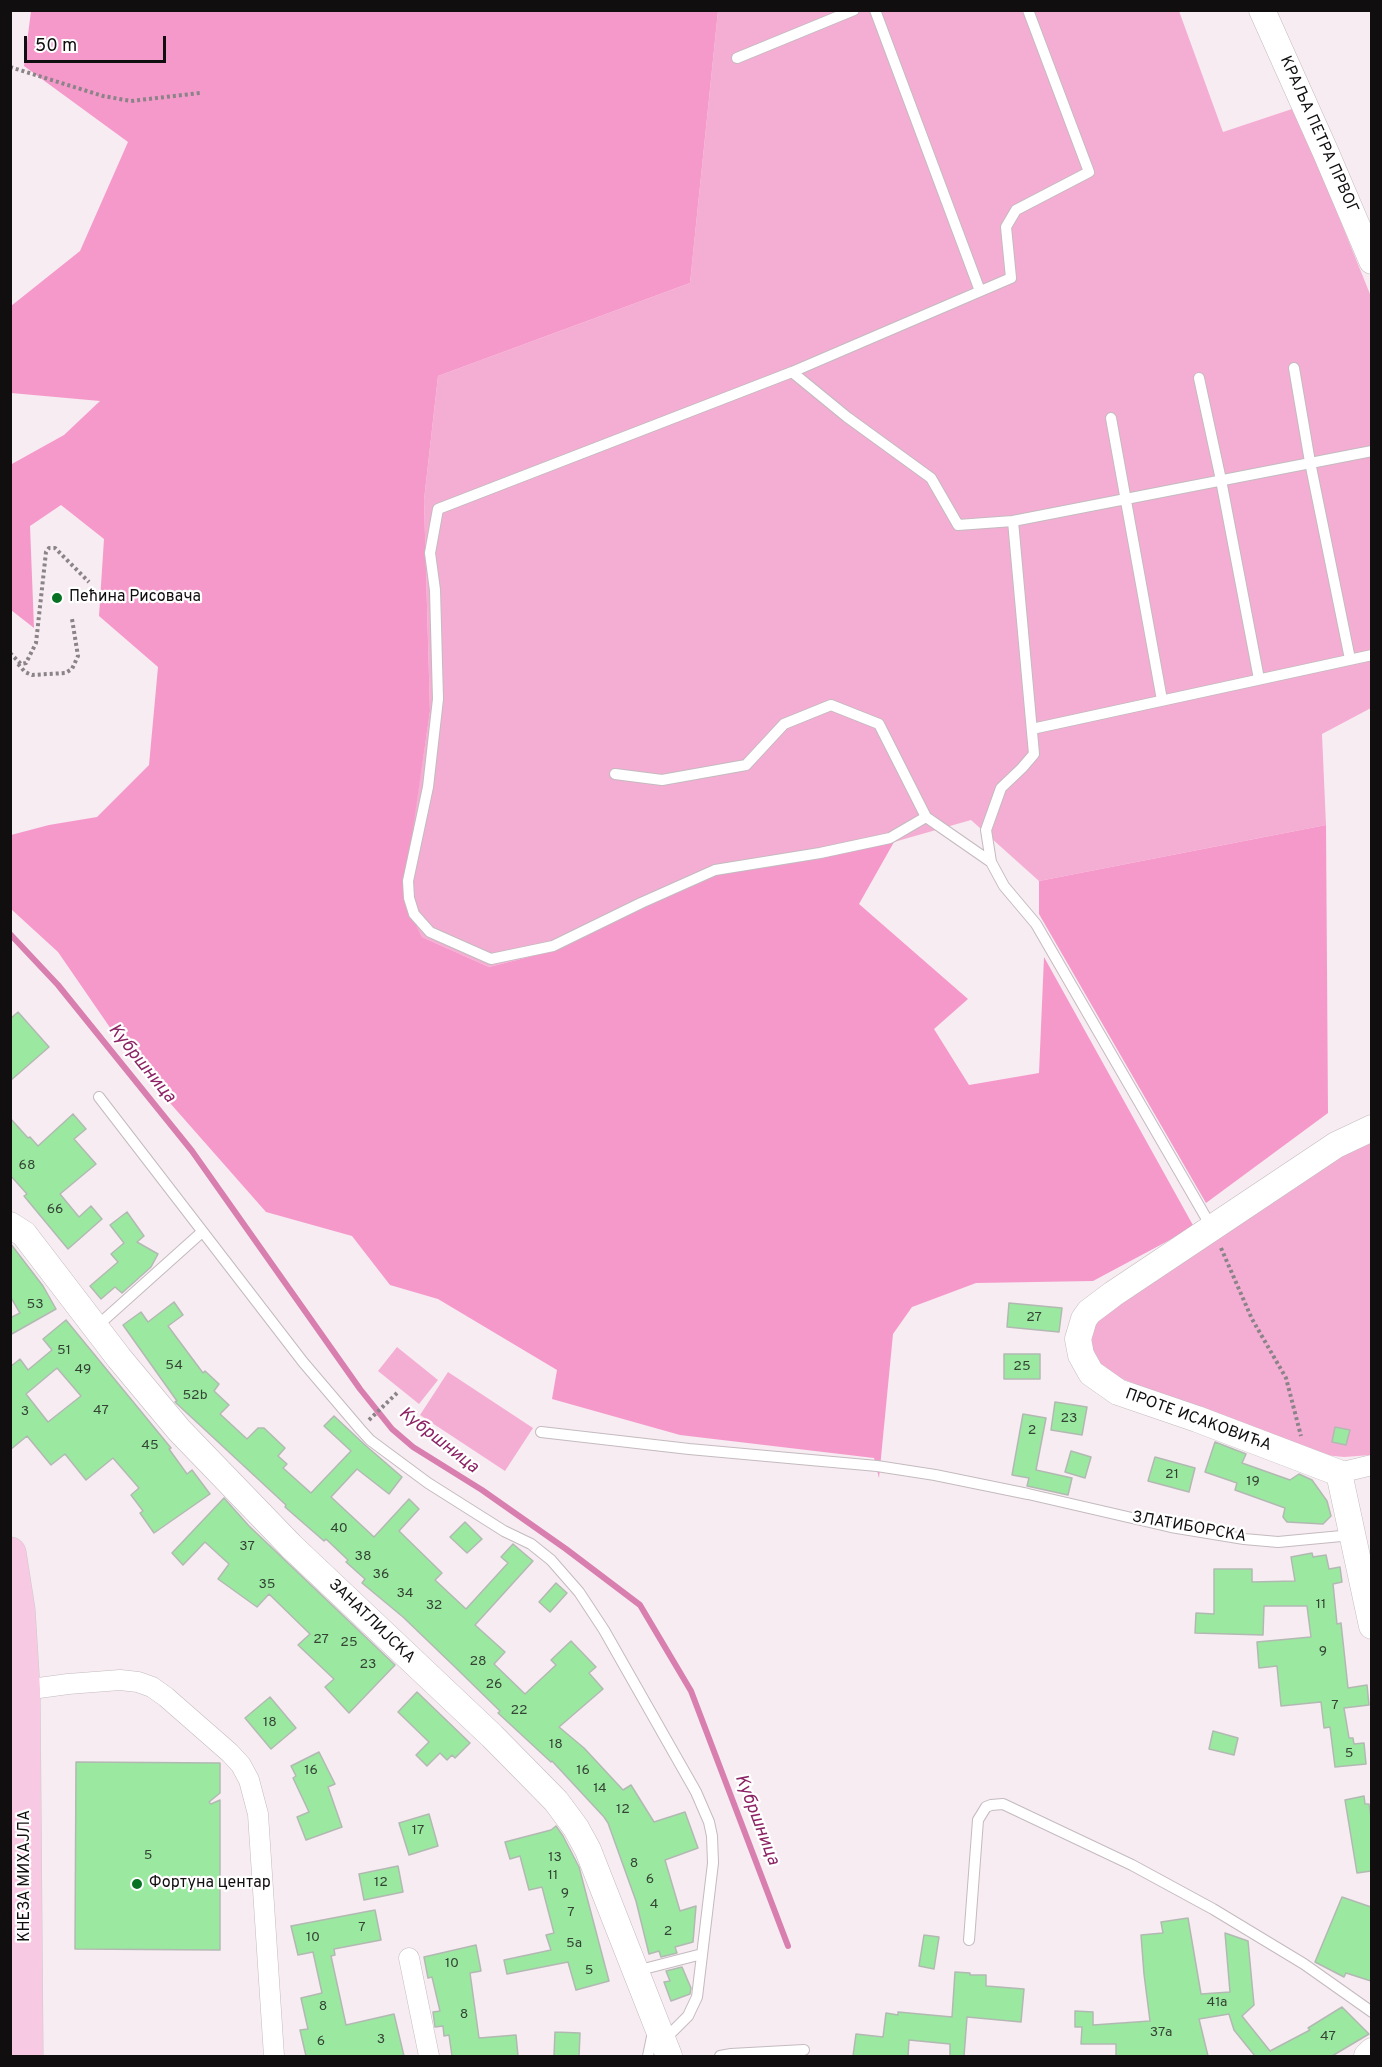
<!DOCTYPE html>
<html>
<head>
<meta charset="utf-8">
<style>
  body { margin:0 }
  #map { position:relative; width:1382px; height:2067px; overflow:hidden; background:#f6ecf1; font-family:Overpass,sans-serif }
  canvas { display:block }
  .frame { position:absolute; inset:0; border:12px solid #110e10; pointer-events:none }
  .scale { position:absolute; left:24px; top:36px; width:142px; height:27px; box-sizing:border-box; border:3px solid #110e10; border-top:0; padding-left:8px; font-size:18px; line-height:21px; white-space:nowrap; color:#110e10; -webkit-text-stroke:4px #fff; paint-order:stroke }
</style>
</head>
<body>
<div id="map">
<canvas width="1382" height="2067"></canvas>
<div class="frame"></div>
<div class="scale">50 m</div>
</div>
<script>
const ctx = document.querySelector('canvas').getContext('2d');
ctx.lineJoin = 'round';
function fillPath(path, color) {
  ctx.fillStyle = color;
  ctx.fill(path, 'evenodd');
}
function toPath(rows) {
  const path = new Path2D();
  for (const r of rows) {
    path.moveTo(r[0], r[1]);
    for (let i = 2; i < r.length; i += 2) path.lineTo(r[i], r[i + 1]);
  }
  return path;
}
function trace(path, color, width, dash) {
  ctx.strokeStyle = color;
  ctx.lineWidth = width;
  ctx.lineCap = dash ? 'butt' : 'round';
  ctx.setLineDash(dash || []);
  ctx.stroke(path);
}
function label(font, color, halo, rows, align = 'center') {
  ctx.font = font + ' Overpass,sans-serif';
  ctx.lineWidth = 4.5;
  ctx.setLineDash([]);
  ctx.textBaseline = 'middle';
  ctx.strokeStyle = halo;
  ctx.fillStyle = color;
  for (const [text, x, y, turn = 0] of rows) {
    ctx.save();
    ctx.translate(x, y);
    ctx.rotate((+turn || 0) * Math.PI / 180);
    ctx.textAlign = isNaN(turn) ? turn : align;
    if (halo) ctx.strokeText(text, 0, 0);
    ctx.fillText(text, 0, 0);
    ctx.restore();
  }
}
const green = toPath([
  [718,11,1179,11,1223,132,1295,108,1372,299,1371,708,1322,734,1326,825,1039,881,971,820,894,842,556,950,489,967,422,937,402,898,430,711,424,500,438,376,690,283],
  [1371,1139,1371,1455,1344,1457,1324,1455,1101,1371,1091,1351,1089,1328,1105,1308,1341,1150],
  [397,1347,438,1380,419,1404,378,1371],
  [448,1372,533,1428,505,1471,420,1415]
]);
const forest = toPath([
  [31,11,718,11,690,283,438,376,424,500,430,711,403,898,422,937,489,967,556,950,721,870,894,842,859,904,968,999,934,1029,969,1085,1039,1073,1044,957,1194,1227,1093,1281,976,1283,912,1307,893,1334,879,1478,874,1458,680,1435,552,1399,557,1370,438,1299,390,1285,352,1236,266,1212,133,1061,58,952,11,909,11,835,49,825,97,817,149,765,158,667,99,616,104,539,61,505,30,526,34,628,11,610,10,465,64,435,100,401,11,393,11,306,80,251,128,142,24,66],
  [1326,825,1328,1113,1206,1203,1039,914,1039,881]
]);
const stream = toPath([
  [10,934,58,985,192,1151,360,1389,392,1429,413,1447,482,1490,566,1549,640,1605,691,1691,788,1946]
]);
const building = toPath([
  [18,1012,49,1047,10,1081,10,1019,18,1012],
  [73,1114,86,1129,74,1139,96,1164,60,1194,79,1217,91,1206,102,1219,68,1249,24,1196,27,1194,10,1175,10,1118,28,1138,30,1137,38,1146,73,1114],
  [127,1212,144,1236,137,1242,158,1254,151,1267,122,1293,115,1287,101,1299,90,1286,118,1262,111,1254,124,1243,110,1225,127,1212],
  [10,1243,43,1286,56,1309,10,1335,10,1318,20,1313,10,1296,10,1243],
  [174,1302,183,1315,168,1326,203,1373,205,1371,219,1384,214,1391,229,1405,220,1414,247,1439,258,1428,264,1428,285,1448,278,1456,287,1464,283,1468,311,1493,351,1451,324,1426,334,1416,365,1445,402,1477,389,1494,357,1469,331,1497,374,1537,409,1499,419,1509,399,1531,442,1573,435,1580,466,1609,508,1563,501,1557,513,1544,533,1561,475,1625,505,1652,494,1664,525,1694,556,1665,551,1660,571,1641,596,1667,589,1673,603,1689,559,1727,584,1748,623,1790,631,1785,654,1822,685,1812,698,1848,665,1860,680,1911,696,1906,693,1942,675,1947,677,1953,661,1957,659,1951,649,1954,636,1901,608,1823,604,1817,552,1761,551,1762,498,1713,500,1711,455,1667,403,1617,362,1583,365,1579,346,1562,348,1560,326,1539,324,1541,285,1507,286,1505,175,1402,177,1401,123,1325,141,1312,148,1322,174,1302],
  [1009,1303,1062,1308,1059,1332,1007,1327,1009,1303],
  [66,1320,171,1448,169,1449,187,1474,192,1470,210,1494,154,1533,140,1513,143,1511,131,1495,139,1488,113,1458,86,1480,65,1454,51,1465,27,1436,10,1450,10,1367,20,1359,28,1370,52,1350,43,1339,66,1320],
  [57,1368,81,1396,48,1422,26,1394,57,1368],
  [1004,1354,1040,1354,1040,1379,1004,1379,1004,1354],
  [1055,1402,1087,1407,1082,1435,1051,1430,1055,1402],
  [1023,1414,1046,1418,1036,1470,1072,1478,1068,1495,1027,1486,1029,1478,1012,1475,1023,1414],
  [1335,1427,1350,1430,1346,1445,1332,1442,1335,1427],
  [1215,1442,1246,1454,1242,1463,1290,1480,1299,1474,1312,1480,1327,1501,1331,1516,1323,1524,1287,1522,1283,1517,1285,1508,1235,1490,1237,1483,1205,1472,1215,1442],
  [1071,1451,1091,1457,1085,1478,1065,1472,1071,1451],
  [1155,1457,1195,1468,1189,1492,1148,1481,1155,1457],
  [224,1498,249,1526,395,1665,349,1713,325,1687,334,1679,298,1645,310,1634,269,1594,257,1607,218,1579,229,1564,205,1542,183,1565,172,1553,224,1498],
  [465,1522,482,1539,467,1553,450,1537,465,1522],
  [1312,1553,1313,1557,1326,1555,1329,1569,1340,1567,1342,1582,1333,1584,1337,1624,1341,1623,1348,1688,1367,1685,1369,1705,1344,1708,1349,1738,1353,1738,1354,1744,1364,1743,1366,1764,1335,1767,1330,1727,1324,1728,1321,1702,1281,1706,1277,1666,1259,1668,1257,1642,1311,1637,1307,1606,1264,1606,1263,1635,1195,1633,1196,1613,1214,1614,1214,1569,1252,1569,1252,1582,1295,1581,1291,1557,1312,1553],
  [556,1583,567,1593,550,1612,539,1602,556,1583],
  [417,1692,470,1743,455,1758,452,1755,447,1760,440,1753,427,1766,416,1755,429,1742,398,1712,417,1692],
  [270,1697,296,1728,271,1749,245,1718,270,1697],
  [1213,1731,1238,1738,1234,1755,1209,1749,1213,1731],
  [319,1752,335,1784,328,1787,342,1827,306,1840,297,1817,309,1812,293,1778,296,1776,291,1766,319,1752],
  [76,1762,220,1763,220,1793,209,1802,211,1804,220,1800,220,1950,75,1949,76,1762],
  [1364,1796,1365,1804,1369,1804,1371,1818,1371,1871,1357,1873,1345,1800,1364,1796],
  [429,1814,438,1846,409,1855,399,1823,429,1814],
  [556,1826,563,1836,579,1867,609,1981,576,1990,568,1962,507,1974,504,1960,551,1950,546,1935,554,1933,542,1887,529,1890,520,1856,510,1859,505,1842,551,1830,556,1826],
  [398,1866,403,1892,364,1900,359,1874,398,1866],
  [1342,1897,1371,1907,1371,1981,1346,1973,1344,1977,1315,1962,1342,1897],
  [375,1910,381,1940,334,1949,335,1955,331,1956,346,2025,394,2014,404,2056,306,2056,300,2030,308,2029,301,1998,322,1993,313,1952,298,1955,291,1926,375,1910],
  [1188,1918,1201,1994,1230,1992,1225,1933,1248,1941,1254,2005,1242,2016,1270,2051,1310,2030,1308,2028,1342,2007,1369,2034,1332,2056,1255,2056,1234,2030,1229,2014,1199,2019,1208,2056,1116,2056,1116,2044,1081,2044,1082,2027,1075,2027,1075,2011,1093,2012,1093,2025,1150,2021,1144,1974,1141,1935,1163,1933,1161,1922,1188,1918],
  [924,1935,939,1937,934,1969,919,1966,924,1935],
  [476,1945,481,1971,470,1973,479,2038,516,2035,518,2056,452,2056,449,2035,444,2036,443,2026,435,2027,433,2012,440,2011,432,1977,428,1978,424,1957,476,1945],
  [682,1967,691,1988,690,1994,671,2001,664,1982,670,1981,666,1971,682,1967],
  [955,1972,970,1973,970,1975,986,1975,986,1986,1024,1989,1021,2022,967,2017,964,2056,950,2056,950,2044,909,2040,908,2056,853,2056,856,2034,883,2037,886,2013,898,2015,898,2012,952,2017,955,1972],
  [555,2032,580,2033,579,2056,554,2056,555,2032]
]);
const path = toPath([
  [10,67,103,96,131,101,200,93],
  [10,653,21,664,26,663,36,643,46,552,49,548,55,548,89,582],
  [18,664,25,672,32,675,65,673,72,669,78,656,72,619],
  [1221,1248,1252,1319,1286,1378,1301,1436],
  [369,1420,397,1393]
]);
const service = toPath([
  [875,10,980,291],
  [737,58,854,10],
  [1294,368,1310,462,1350,659],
  [792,372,847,417,931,478,958,525,1013,521,1372,451],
  [1199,378,1221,480,1259,679],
  [1111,418,1162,700],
  [1013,521,1034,754,1022,768,1001,788,986,830,991,862,1004,886,1036,924,1212,1228],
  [1032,729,1372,655],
  [615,774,662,780,746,765,784,724,831,705,879,724,926,817],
  [991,862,926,817,890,838,820,853,715,870,641,903,553,946,491,959,430,932,414,914,409,898,408,881,428,787,438,699,435,590,430,553,438,509,792,372,1011,278,1006,227,1016,210,1089,172,1028,10],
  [99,1097,303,1362,360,1429,370,1440,428,1483,504,1531,531,1544,551,1560,579,1592,604,1630,696,1792,709,1822,712,1836,713,1863,697,1997,688,2016,663,2041],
  [96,1327,202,1232],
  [541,1432,689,1449,877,1466,935,1475,1028,1494,1171,1527,1244,1539,1278,1542,1352,1535],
  [969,1940,978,1820,986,1807,991,1805,1003,1804,1132,1865,1213,1909,1304,1964,1372,2012],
  [636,1971,702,1954],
  [648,2056,653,2032],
  [720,2056,731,2054,804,2050]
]);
const minor = toPath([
  [1339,1473,1372,1465],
  [24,1690,68,1684,120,1680,138,1682,152,1687,166,1697,230,1753,241,1765,249,1780,258,1814,274,2056],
  [409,1958,429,2056]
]);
const tertiary = toPath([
  [1262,10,1326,153,1372,261],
  [1372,1128,1336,1145,1113,1294,1089,1312,1084,1319,1078,1339,1081,1355,1091,1373,1118,1392,1197,1419,1339,1473,1372,1626],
  [10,1225,24,1234,119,1358,179,1430,291,1546,492,1736,556,1801,576,1828,588,1850,669,2056],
  [1367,2056,1372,2051]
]);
const primary = toPath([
  [10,1553,19,1610,24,1690,27,2056]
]);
const markers = [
  [57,598,6,"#087224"],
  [137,1884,6,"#087224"]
];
const numberNames = [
  ["68",27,1166],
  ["66",55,1210],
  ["53",35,1305],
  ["27",1034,1318],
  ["51",64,1351],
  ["54",174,1366],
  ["25",1022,1367],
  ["49",83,1370],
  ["52b",195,1396],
  ["47",101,1411],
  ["3",25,1412],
  ["23",1069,1419],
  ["2",1032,1431],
  ["45",150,1446],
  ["21",1172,1475],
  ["19",1253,1482],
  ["40",339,1529],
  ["37",247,1547],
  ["38",363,1557],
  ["36",381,1575],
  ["35",267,1585],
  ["34",405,1594],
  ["11",1321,1605],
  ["32",434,1606],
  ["27",321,1640],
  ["25",349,1643],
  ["9",1323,1652],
  ["28",478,1662],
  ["23",368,1665],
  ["26",494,1685],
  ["7",1335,1706],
  ["22",519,1711],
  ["18",270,1723],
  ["18",556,1745],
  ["5",1349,1754],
  ["16",311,1771],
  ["16",583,1771],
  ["14",600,1789],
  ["12",623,1810],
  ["17",418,1831],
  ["5",148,1856],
  ["13",555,1858],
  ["8",634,1864],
  ["11",553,1876],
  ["6",650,1880],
  ["12",381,1883],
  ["9",565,1894],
  ["4",654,1905],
  ["7",571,1913],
  ["7",362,1928],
  ["2",668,1932],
  ["10",313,1938],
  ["5a",574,1944],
  ["10",452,1964],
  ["5",589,1971],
  ["41a",1217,2003],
  ["8",323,2007],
  ["8",464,2015],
  ["37a",1161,2033],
  ["47",1328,2037],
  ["3",381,2040],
  ["6",321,2042]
];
const streetNames = [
  ["КРАЉА ПЕТРА ПРВОГ",1318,135,66],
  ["ПРОТЕ ИСАКОВИЋА",1198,1421,20],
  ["ЗЛАТИБОРСКА",1189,1528,10],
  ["ЗАНАТЛИЈСКА",371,1622,44],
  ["КНЕЗА МИХАЈЛА",26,1876,-90]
];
const poiNames = [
  ["Пећина Рисовача",69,598],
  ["Фортуна центар",149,1884]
];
const waterNames = [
  ["Кубршница",141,1064,51],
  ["Кубршница",438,1441,38],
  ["Кубршница",756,1820,69]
];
fillPath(green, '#f5aed3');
fillPath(forest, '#f599cb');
trace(stream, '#d87fb0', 6);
fillPath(building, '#9be8a1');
trace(building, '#b2b9b2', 1.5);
trace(service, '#c4babf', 12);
trace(minor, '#c4babf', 21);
trace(tertiary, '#c4babf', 27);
trace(primary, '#cbcaca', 33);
trace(path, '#8a8387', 4, [3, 3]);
trace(service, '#fff', 10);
trace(minor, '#fff', 20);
trace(tertiary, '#fff', 26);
trace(primary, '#f8c9e2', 32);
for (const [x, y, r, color] of markers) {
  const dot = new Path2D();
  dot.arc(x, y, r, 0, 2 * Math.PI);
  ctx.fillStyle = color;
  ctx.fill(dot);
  trace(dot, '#fff', 2);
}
label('14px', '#344434', null, numberNames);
label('16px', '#110e10', '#fff', streetNames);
label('16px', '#110e10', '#fff', poiNames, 'left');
label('italic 18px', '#8c2365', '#fff', waterNames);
</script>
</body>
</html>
